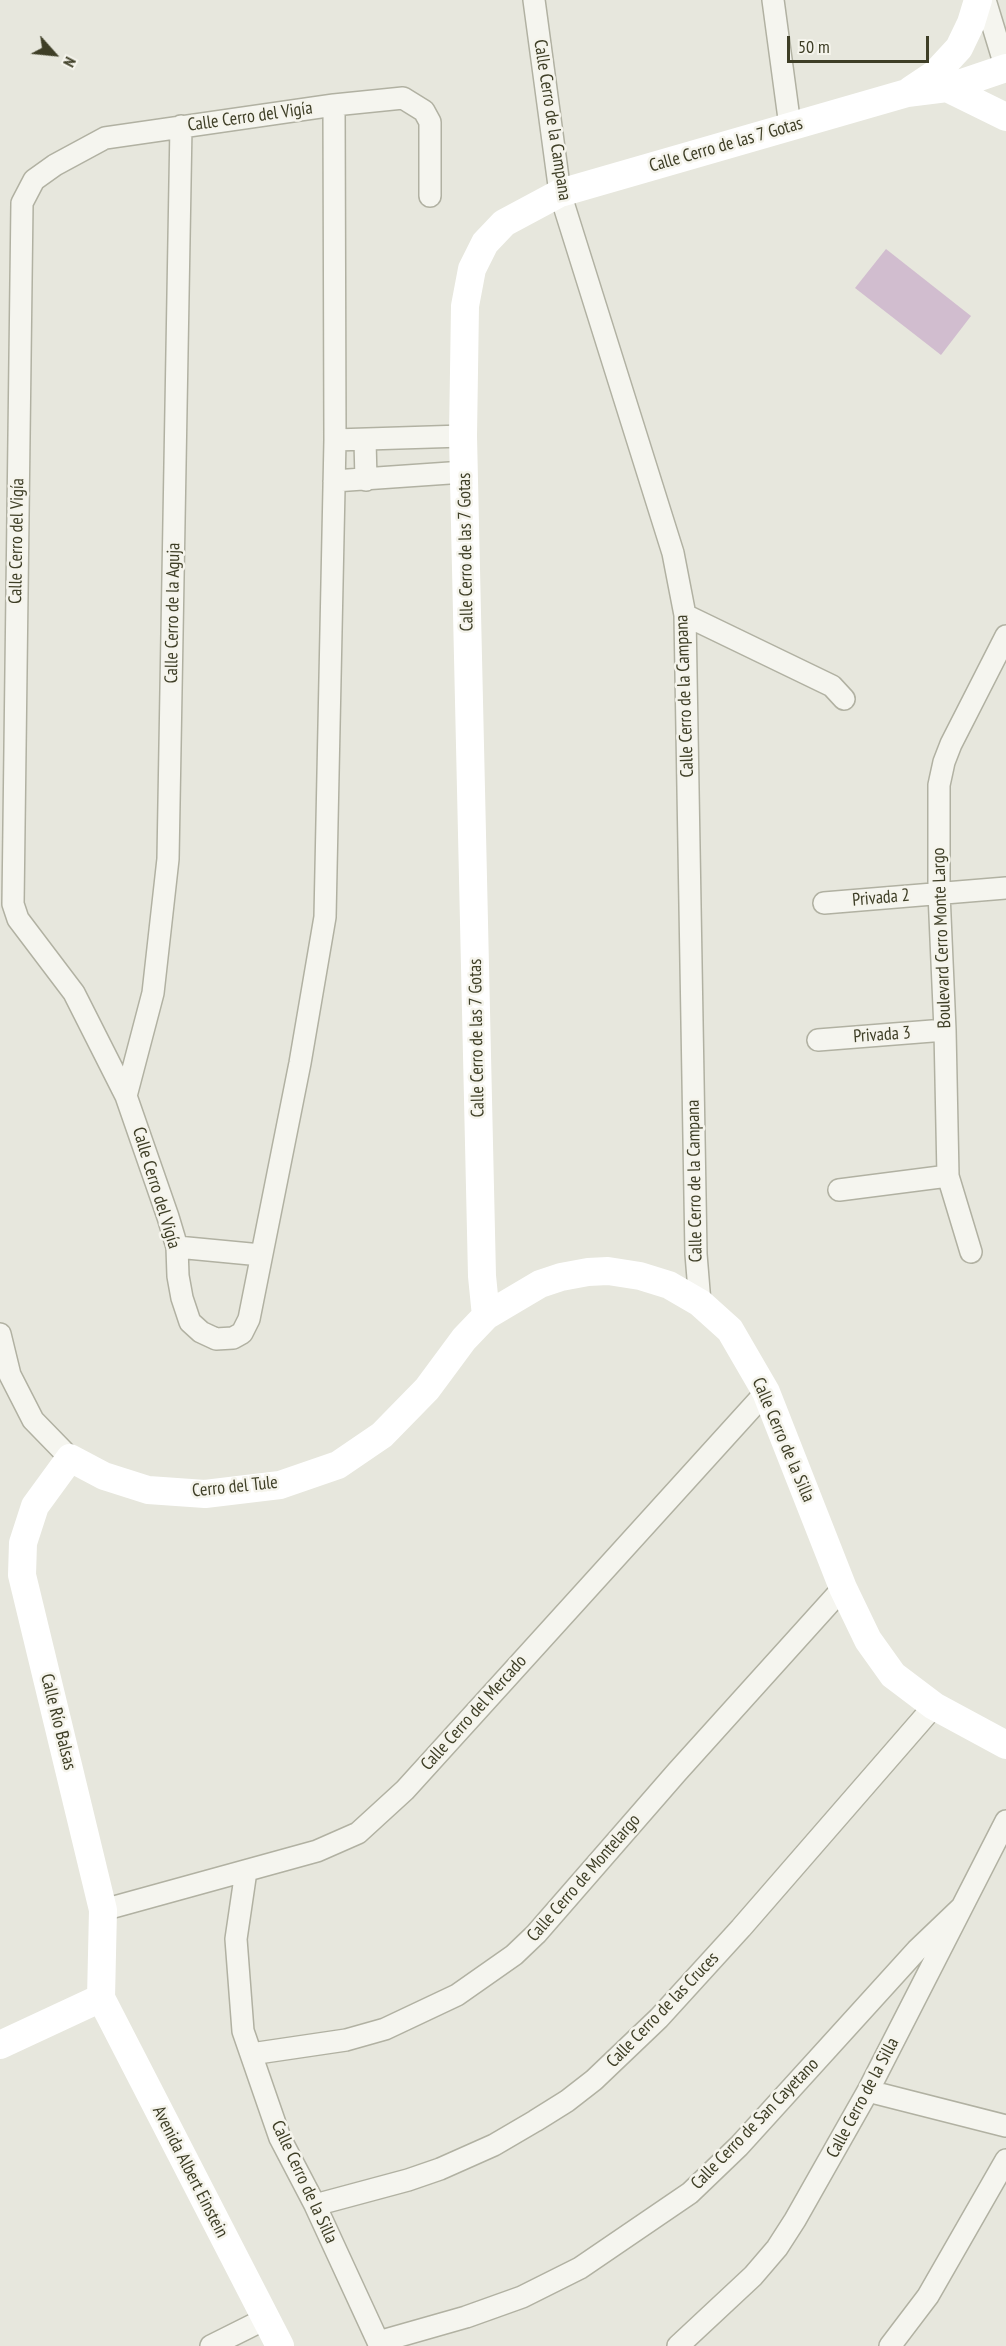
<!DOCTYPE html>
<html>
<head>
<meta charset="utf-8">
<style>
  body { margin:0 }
  #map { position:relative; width:1006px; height:2346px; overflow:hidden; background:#e7e7dd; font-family:"PT Sans Narrow",sans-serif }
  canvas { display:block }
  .north { position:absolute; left:24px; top:24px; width:60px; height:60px; -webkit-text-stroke:4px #f5f4ec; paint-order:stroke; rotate:117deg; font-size:16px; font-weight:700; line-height:24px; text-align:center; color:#3e3e26 }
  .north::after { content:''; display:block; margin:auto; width:21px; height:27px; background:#3e3e26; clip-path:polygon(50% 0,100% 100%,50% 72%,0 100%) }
  .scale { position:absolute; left:787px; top:36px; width:142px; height:27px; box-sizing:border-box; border:3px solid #3e3e26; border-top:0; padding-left:8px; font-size:18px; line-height:21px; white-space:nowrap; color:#3e3e26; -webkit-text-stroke:4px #f5f4ec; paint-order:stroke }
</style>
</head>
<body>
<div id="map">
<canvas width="1006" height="2346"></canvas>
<div class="north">N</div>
<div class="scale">50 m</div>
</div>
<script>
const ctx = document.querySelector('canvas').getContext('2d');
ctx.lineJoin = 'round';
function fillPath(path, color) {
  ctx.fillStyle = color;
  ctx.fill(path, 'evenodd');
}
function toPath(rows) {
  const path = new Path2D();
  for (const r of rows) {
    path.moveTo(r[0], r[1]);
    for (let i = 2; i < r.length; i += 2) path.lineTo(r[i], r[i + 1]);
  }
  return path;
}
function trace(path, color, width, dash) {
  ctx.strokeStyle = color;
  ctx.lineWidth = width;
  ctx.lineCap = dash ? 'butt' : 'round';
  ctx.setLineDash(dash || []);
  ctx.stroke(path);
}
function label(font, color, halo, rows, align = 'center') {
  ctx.font = font + ' "PT Sans Narrow",sans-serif';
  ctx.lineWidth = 5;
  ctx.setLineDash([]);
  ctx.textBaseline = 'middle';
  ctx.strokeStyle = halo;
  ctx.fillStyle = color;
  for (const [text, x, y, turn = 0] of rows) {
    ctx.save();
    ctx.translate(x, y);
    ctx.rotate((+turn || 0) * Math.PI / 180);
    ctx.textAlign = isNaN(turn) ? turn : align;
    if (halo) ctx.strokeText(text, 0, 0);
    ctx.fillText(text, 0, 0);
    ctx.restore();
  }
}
const green = toPath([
  [886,249,971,316,941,355,855,288]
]);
const street = toPath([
  [534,0,560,193,673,553,685,615,696,1254,700,1303],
  [773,0,790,126],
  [985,0,1006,69],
  [334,105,335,440,325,917,300,1063,249,1319,242,1333,233,1338,216,1339,201,1332,190,1322,182,1298,178,1276,177,1247,168,1217,126,1096,74,993,18,919,13,904,22,203,34,180,55,165,105,138,334,105,403,98,424,111,430,122,430,196],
  [335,440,463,436],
  [365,440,366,480],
  [334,481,464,472],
  [685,615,832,686,844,699],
  [824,903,1006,888],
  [818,1040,945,1030],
  [126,1096,153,993,168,859,181,126],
  [839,1190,948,1176],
  [177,1247,261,1255],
  [971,1252,948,1176,945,1030,939,893,939,785,944,762,951,744,1006,636],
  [0,1334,10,1375,33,1420,70,1458],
  [246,1871,236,1939,243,2031,280,2138,315,2205,380,2346],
  [103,1910,317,1851,358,1833,405,1790,766,1392],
  [251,2054,346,2040,385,2029,457,1995,514,1955,536,1934,677,1772,843,1588],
  [868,2091,1006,2126],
  [315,2205,408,2180,440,2169,494,2145,535,2121,567,2101,594,2080,659,2018,741,1928,934,1706],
  [378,2342,466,2317,522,2297,580,2268,690,2193,739,2146,917,1950,962,1907],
  [211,2346,265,2319],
  [678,2346,753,2276,777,2248,795,2220,868,2091,1006,1821],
  [890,2346,928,2296,1006,2160]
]);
const secondary = toPath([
  [947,88,1006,117],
  [911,90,935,74,959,48,971,23,978,0],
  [486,1316,482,1276,463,436,465,306,472,269,485,243,504,223,560,193,907,93,947,88,1006,68],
  [0,2045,101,1998],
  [280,2346,101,1998,103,1910,22,1575,23,1543,35,1506,70,1458,104,1476,148,1490,205,1494,280,1485,338,1465,382,1435,427,1389,464,1339,486,1316,540,1284,561,1277,588,1272,608,1271,640,1276,669,1285,700,1303,730,1330,766,1392,843,1588,868,1640,893,1675,934,1706,1006,1745]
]);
const streetNames = [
  ["Calle Cerro del Vigía",250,117,-8],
  ["Calle Cerro de la Campana",552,120,81],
  ["Calle Cerro de las 7 Gotas",726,145,-16],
  ["Calle Cerro del Vigía",17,541,-89],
  ["Calle Cerro de las 7 Gotas",466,552,-91],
  ["Calle Cerro de la Aguja",173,613,-89],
  ["Calle Cerro de la Campana",685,696,-92],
  ["Privada 2",881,898,-5],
  ["Boulevard Cerro Monte Largo",942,938,-92],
  ["Privada 3",882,1035,-4],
  ["Calle Cerro de las 7 Gotas",477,1038,-91],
  ["Calle Cerro de la Campana",695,1181,-91],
  ["Calle Cerro del Vigía",156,1188,73],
  ["Calle Cerro de la Silla",783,1440,67],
  ["Cerro del Tule",235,1487,-6],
  ["Calle Cerro del Mercado",474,1713,-48],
  ["Calle Río Balsas",58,1722,76],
  ["Calle Cerro de Montelargo",584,1878,-49],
  ["Calle Cerro de las Cruces",663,2010,-46],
  ["Calle Cerro de la Silla",863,2098,-62],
  ["Calle Cerro de San Cayetano",755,2124,-46],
  ["Avenida Albert Einstein",190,2172,63],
  ["Calle Cerro de la Silla",304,2182,65]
];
fillPath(green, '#d1bdcf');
trace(street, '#b1b1a2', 24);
trace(street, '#f5f5ef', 21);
trace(secondary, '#fff', 28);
label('18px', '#3e3e26', '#f5f4ec', streetNames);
</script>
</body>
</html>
